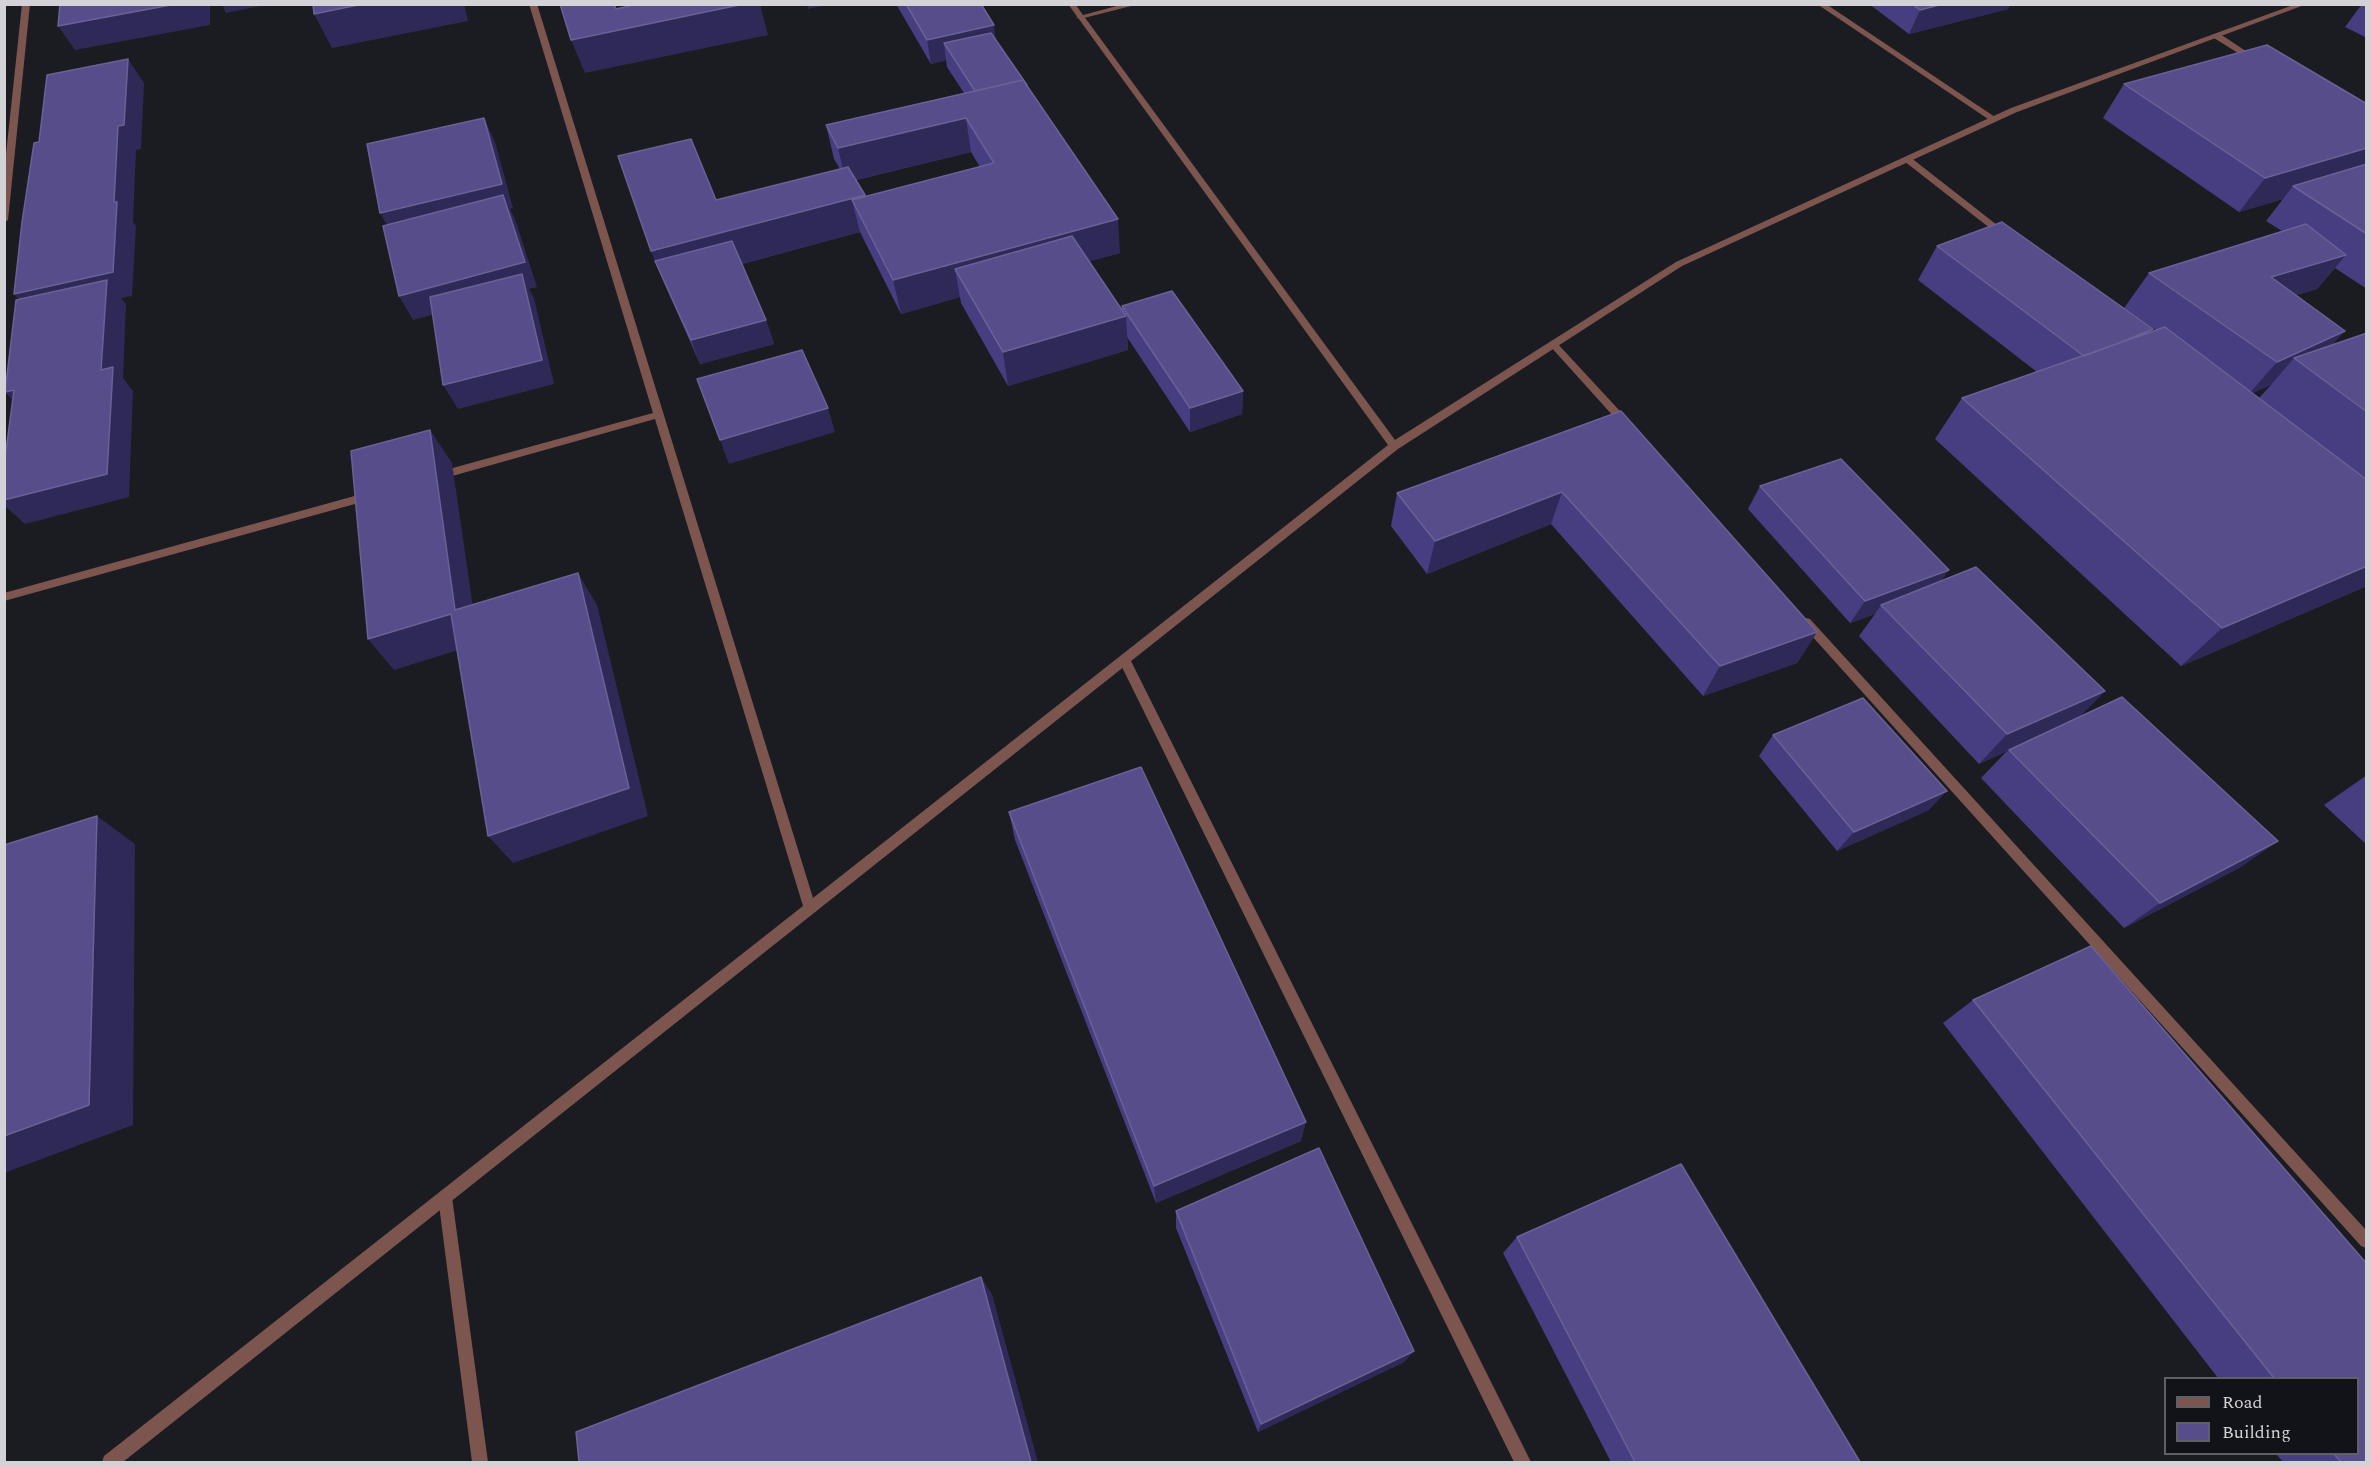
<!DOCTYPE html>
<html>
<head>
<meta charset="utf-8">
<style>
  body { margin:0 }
  #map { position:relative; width:2371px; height:1467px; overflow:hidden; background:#1b1b22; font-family:Spectral,serif }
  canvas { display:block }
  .frame { position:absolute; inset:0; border:6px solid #d2d2d7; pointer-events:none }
  .legend { position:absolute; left:2164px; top:1377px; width:195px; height:78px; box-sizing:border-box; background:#121219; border:2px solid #5f5f65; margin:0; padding:8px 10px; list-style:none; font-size:18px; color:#d2d2d7 }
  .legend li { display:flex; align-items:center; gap:12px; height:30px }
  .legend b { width:30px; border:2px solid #5f5f65 }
</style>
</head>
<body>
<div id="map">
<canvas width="2371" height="1467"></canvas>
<div class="frame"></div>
<ul class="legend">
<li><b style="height:8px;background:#7c564e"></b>Road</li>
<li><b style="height:16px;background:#564d8a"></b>Building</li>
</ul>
</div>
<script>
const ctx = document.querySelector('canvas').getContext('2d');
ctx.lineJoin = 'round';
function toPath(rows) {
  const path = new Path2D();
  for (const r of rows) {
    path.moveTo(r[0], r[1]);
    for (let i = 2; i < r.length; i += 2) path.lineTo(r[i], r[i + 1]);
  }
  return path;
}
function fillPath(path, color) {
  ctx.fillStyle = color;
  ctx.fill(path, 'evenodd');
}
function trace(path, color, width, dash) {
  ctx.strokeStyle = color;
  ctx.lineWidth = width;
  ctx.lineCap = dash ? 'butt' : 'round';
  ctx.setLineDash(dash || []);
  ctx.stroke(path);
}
const service = toPath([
  [1124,4,1139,4,1080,19,1076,17,1124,4],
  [1817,4,1826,4,1998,119,1991,121,1817,4],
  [2214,34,2220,34,2261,61,2254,63,2214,38,2214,34],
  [1904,157,1910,157,2006,232,2006,236,2000,236,1904,161,1904,157],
  [1553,341,1556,342,1631,423,1631,427,1623,427,1550,346,1550,342,1553,341],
  [1806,618,1810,619,2366,1230,2366,1248,2361,1246,1802,625,1800,622,1802,619,1806,618],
  [1124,654,1130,659,1531,1462,1514,1462,1118,659,1124,654],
  [445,1190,450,1192,452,1197,488,1462,472,1462,438,1197,440,1192,445,1190]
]);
const minor = toPath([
  [22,4,30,4,8,220,4,223,4,173,22,4],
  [529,4,537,4,813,898,1388,445,1068,4,1075,4,1395,440,1676,262,2011,108,2296,4,2307,4,2017,112,1682,266,1398,449,123,1462,102,1462,104,1456,803,906,655,419,438,480,433,476,438,472,653,413,529,4],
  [369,492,374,496,373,499,4,601,4,593,369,492]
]);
const wall = toPath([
  [896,4,981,4,996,40,1120,253,1089,261,1122,310,1122,306,1243,391,1242,414,1190,432,1127,337,1128,350,1008,386,961,303,960,297,901,314,860,232,742,264,766,320,774,344,700,364,665,285,651,251,716,200,840,169,834,159,826,125,964,93,947,67,946,60,931,64],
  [971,152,980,167,866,196,856,180],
  [1869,4,2010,4,2008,9,1909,34],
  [2362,4,2367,4,2367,38,2345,27],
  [2124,84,2367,104,2367,289,2335,268,2317,289,2296,295,2332,345,2367,333,2367,586,2181,666,1935,439,1962,398,2037,372,1918,280,1937,246,2153,329,2150,332,2156,330,2124,308,2149,273,2282,231,2266,221,2283,199,2239,212,2103,118],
  [2271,385,2259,398,2252,393,2254,392],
  [1621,411,1817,632,1797,663,1703,696,1551,524,1427,574,1391,526,1397,493],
  [1760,486,1942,581,2105,691,2079,717,2278,841,2239,868,2124,928,1981,778,2007,751,1979,764,1859,636,1875,614,1850,623,1748,509],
  [1773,735,1929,810,1837,851,1759,756],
  [2367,775,2367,845,2324,805],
  [1009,812,1301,1141,1156,1203,1015,840],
  [2091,946,2367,1264,2367,1462,2283,1462,2276,1454,2358,1454,2358,1378,2218,1378,1943,1023,1973,1000],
  [1176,1211,1414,1351,1404,1362,1258,1432,1176,1228],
  [1517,1237,1860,1462,1611,1462,1503,1253]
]);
const shadedWall = toPath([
  [176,4,210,4,210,25,75,50,58,26],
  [222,4,270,4,226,13],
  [363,4,464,4,468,21,332,48,314,14],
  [744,4,760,4,768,35,585,73,571,40],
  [807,4,830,4,808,9],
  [1943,4,2010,4,2008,9,1909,34,1920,10],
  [994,25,997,49,944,43,946,60,931,64,927,40],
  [128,59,144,83,141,149,136,150,133,222,136,226,132,296,121,298,126,304,123,378,133,391,129,497,25,524,4,505,4,500,35,318,14,294,118,126],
  [484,118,495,142,513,208,510,209,515,219,537,287,529,289,534,298,554,384,458,409,443,385,525,290,413,320,399,296,394,237,380,213],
  [966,118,971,152,846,182,838,148],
  [2367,148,2367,173,2293,186,2283,199,2239,212,2265,178],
  [865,195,873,229,852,200,860,232,666,284,651,251],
  [1118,219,1120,253,970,295,955,269,960,297,901,314,893,280],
  [2346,255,2317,289,2243,312,2271,277],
  [1126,316,1128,350,1008,386,1003,352],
  [766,320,774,344,700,364,691,340],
  [2153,329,2127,363,2086,357],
  [2345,331,2314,365,2294,358,2271,385,2247,396,2277,362],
  [14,390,28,416,5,392],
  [1243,391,1242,414,1190,432,1190,408],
  [828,408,835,432,729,464,720,440],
  [430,430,452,463,478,642,455,610],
  [1562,492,1551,524,1427,574,1435,541],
  [2367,566,2367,586,2181,666,2222,628],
  [1949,570,1933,593,1881,605,1875,614,1850,623,1865,601],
  [578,573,597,605,648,816,513,863,488,836],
  [451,614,474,645,394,670,368,639],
  [1817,632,1797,663,1703,696,1720,666],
  [2105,691,2075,721,1979,764,2007,734],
  [1947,791,1929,810,1837,851,1854,832],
  [97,816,135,844,133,1125,4,1173,4,1136],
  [2278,841,2239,868,2124,928,2160,903],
  [1306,1122,1301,1141,1156,1203,1154,1186],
  [981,1277,992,1294,1038,1462,1031,1462],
  [1414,1351,1404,1362,1258,1432,1261,1424]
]);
const building = toPath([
  [60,4,176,4,58,26,60,4],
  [313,4,363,4,314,14,313,4],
  [560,4,614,4,616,9,638,4,744,4,571,40,560,4],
  [906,4,981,4,994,25,927,40,906,4],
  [1912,4,1943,4,1920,10,1912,4],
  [991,33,1027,85,1023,80,975,91,944,43,991,33],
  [2267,45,2367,104,2367,148,2265,178,2124,84,2267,45],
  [128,59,124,125,118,126,114,202,117,202,113,272,14,294,22,222,34,143,39,142,47,75,128,59],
  [1023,80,1118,219,893,280,852,200,994,163,966,118,838,148,826,125,1023,80],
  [484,118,502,184,380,213,367,144,484,118],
  [691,139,716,200,848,167,865,195,651,251,618,156,691,139],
  [2367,164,2367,234,2293,186,2367,164],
  [503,195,525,262,399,296,383,226,503,195],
  [2002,222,2153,329,2119,343,2084,356,1937,246,2002,222],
  [2306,224,2346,255,2271,277,2345,331,2277,362,2149,273,2306,224],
  [1072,236,1126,316,1003,352,955,269,1072,236],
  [732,241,766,320,691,340,655,261,732,241],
  [522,274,542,360,443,385,430,297,522,274],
  [107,280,101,370,113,367,107,474,4,500,4,466,14,390,5,392,16,300,107,280],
  [1172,291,1243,391,1190,408,1122,306,1172,291],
  [2165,327,2367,480,2367,566,2222,628,1962,398,2165,327],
  [2367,333,2367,412,2294,358,2367,333],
  [802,350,828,408,720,440,697,379,802,350],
  [1621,411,1817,632,1720,666,1562,492,1435,541,1397,493,1621,411],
  [430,430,455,610,578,573,629,788,488,836,451,614,368,639,351,451,430,430],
  [1841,459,1949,570,1865,601,1760,486,1841,459],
  [1976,567,2105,691,2007,734,1881,605,1976,567],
  [2122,697,2278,841,2160,903,2009,750,2122,697],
  [1863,698,1947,791,1854,832,1773,735,1863,698],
  [1141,767,1306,1122,1154,1186,1009,812,1141,767],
  [97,816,89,1105,4,1136,4,845,97,816],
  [2091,946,2367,1264,2367,1462,2341,1462,2334,1454,2358,1454,2358,1378,2274,1378,1973,1000,2091,946],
  [1319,1148,1414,1351,1261,1424,1176,1211,1319,1148],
  [1681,1164,1860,1462,1635,1462,1517,1237,1681,1164],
  [981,1277,1031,1462,579,1462,576,1432,981,1277]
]);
fillPath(service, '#7c564e');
fillPath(minor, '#7c564e');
fillPath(wall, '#473d81');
fillPath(shadedWall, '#2f2957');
fillPath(building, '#564d8a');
trace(building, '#6a6296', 1.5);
</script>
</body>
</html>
